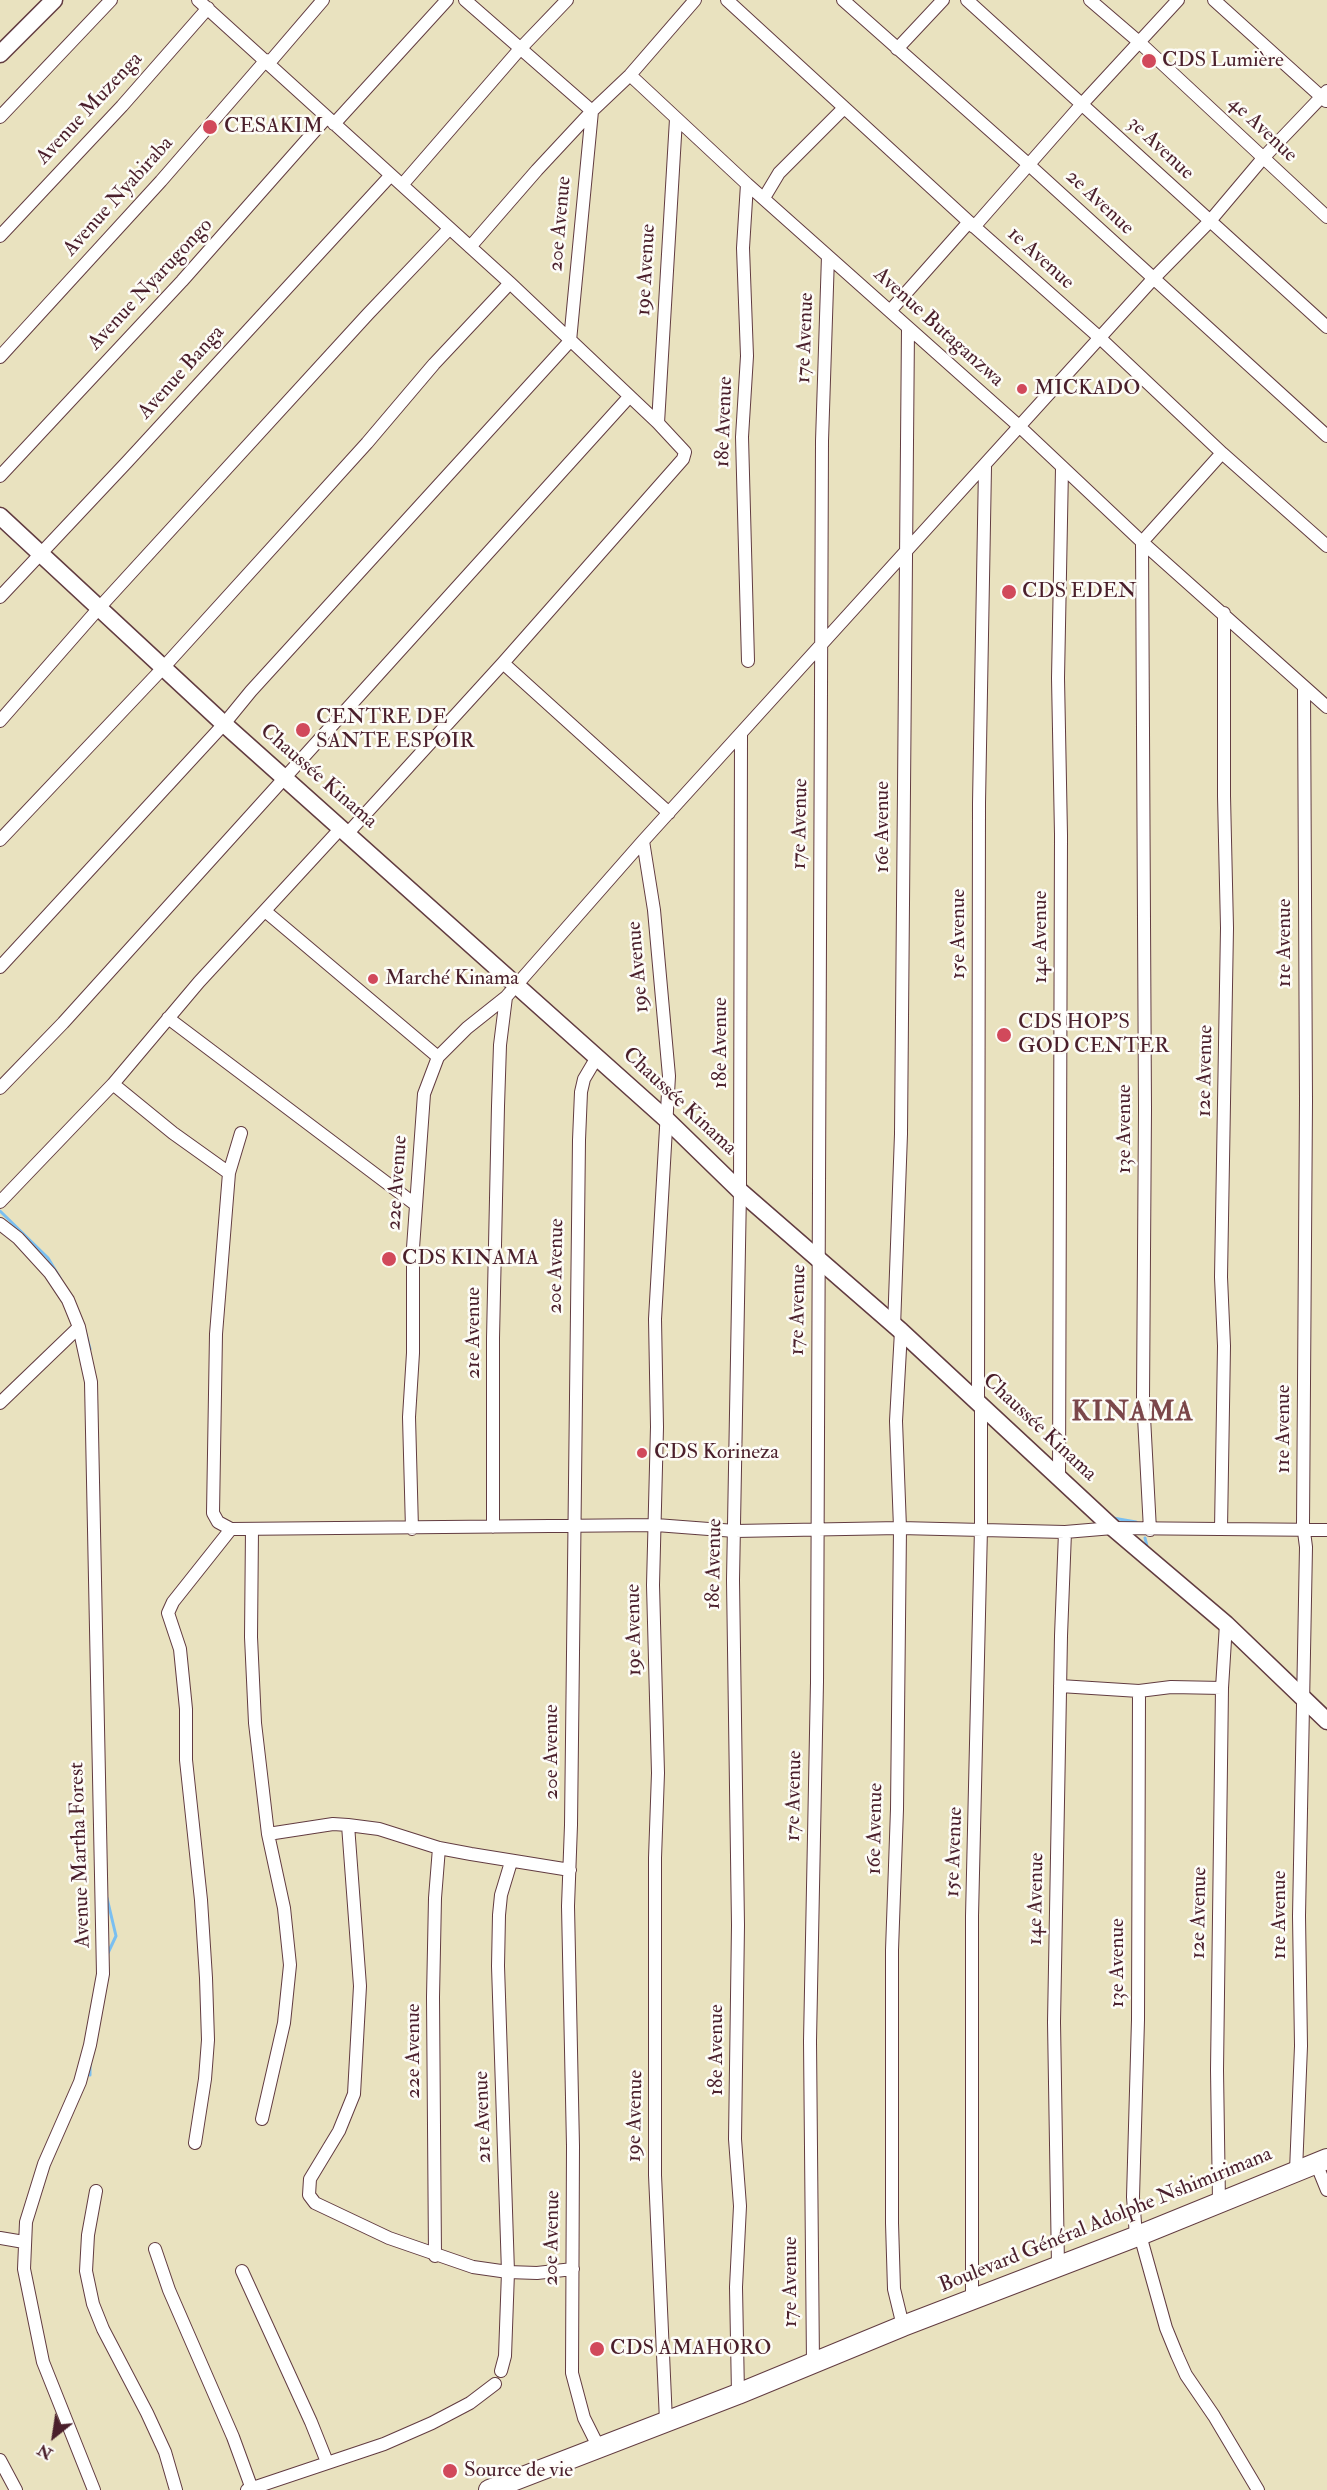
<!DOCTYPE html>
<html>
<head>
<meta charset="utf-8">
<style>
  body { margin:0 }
  #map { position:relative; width:1327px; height:2490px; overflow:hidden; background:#e9e2bf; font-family:"IM FELL Double Pica",serif }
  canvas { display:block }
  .north { position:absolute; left:24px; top:2406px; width:60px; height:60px; -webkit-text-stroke:4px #fdfcf7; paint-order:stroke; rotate:210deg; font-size:16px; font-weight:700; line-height:24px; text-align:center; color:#4a1f2b }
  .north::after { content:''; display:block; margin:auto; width:21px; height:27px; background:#4a1f2b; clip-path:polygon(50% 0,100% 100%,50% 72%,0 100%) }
</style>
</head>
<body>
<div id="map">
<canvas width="1327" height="2490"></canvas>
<div class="north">N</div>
</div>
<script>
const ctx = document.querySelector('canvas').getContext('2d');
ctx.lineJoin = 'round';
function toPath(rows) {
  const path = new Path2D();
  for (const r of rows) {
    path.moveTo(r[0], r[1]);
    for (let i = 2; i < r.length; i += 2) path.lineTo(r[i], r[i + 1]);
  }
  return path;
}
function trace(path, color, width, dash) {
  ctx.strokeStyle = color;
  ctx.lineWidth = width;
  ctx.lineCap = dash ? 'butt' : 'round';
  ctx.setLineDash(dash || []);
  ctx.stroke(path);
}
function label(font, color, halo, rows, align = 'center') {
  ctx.font = font + ' "IM FELL Double Pica",serif';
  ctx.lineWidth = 5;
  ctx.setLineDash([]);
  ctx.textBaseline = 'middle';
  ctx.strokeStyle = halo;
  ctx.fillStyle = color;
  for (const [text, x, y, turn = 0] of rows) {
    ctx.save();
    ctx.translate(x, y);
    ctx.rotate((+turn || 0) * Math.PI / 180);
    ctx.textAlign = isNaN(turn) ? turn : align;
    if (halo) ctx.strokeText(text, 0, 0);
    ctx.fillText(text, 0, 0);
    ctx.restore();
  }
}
const stream = toPath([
  [0,1211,48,1258,60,1278],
  [84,1327,90,1349],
  [1113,1518,1136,1522],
  [1145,1538,1148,1550],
  [107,1898,116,1936,107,1955],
  [90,2075,90,2064]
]);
const street = toPath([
  [198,0,510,283,658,423,685,452,683,459,503,663,348,833],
  [727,0,969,222,1100,338,1222,453,1327,546],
  [843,0,1028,164,1327,436],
  [967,0,1327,327],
  [1090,0,1139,42,1327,217],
  [1214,0,1326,101],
  [897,49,943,0],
  [269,63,323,0],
  [630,75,747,184,1020,427,1142,542,1327,707],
  [0,117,111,0],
  [334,124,447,0],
  [747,184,743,248,747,356,742,437,748,661],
  [402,185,519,50,567,0],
  [764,198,779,173,844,108],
  [974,227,1082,104,1178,0],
  [0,236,122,106,208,8],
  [470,247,537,170,592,111,630,75,695,0],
  [890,311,969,222],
  [0,357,161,181,266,60],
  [658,423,676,119],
  [0,476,182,281,327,117],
  [0,597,127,462,391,175],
  [503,663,669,813],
  [0,721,99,608,368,314,449,229],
  [0,840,163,668,367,443,434,364,510,283],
  [643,841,654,910,669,1076,655,1319,657,1427,653,1585,658,1773,655,1858,655,2175,666,2421],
  [265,911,438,1057],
  [0,967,224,724,251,691,570,341,592,111,465,0],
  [168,1018,416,1205],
  [597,1057,584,1079,581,1092,579,1140,571,1825,568,1906,573,2146,572,2373,584,2418,598,2446],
  [113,1084,173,1133,229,1173],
  [0,1088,63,1023,629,397],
  [241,1133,229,1173,216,1334,213,1513,218,1522,231,1529,656,1525,735,1531,900,1528,1065,1532,1113,1528,1327,1530],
  [0,1202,113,1084,199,982,341,828],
  [0,1224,18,1238,50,1273,68,1300,79,1327,91,1382,103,1974,90,2045,80,2082,44,2164,26,2222,24,2269,43,2362,94,2490],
  [894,1327,901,1134,908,328],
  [901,1331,896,1421,900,1528,897,1809,892,1950,892,2223,894,2289,903,2326],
  [978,1402,979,803,985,467],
  [0,1403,79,1327],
  [1059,1478,1061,835,1058,678,1062,468],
  [493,1527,493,1338,498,1106,500,1045,506,997],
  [252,1529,251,1637,255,1723,268,1834,284,1908,290,1965,284,2023,262,2119],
  [412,1529,409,1417,413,1353,413,1248,424,1094,438,1057,467,1028,506,997,643,841,1153,279,1210,221,1264,157,1327,91],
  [1221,1529,1224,1346,1221,1277,1227,928,1224,796,1224,613],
  [1150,1530,1143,1398,1145,1109,1142,542,1222,453],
  [1060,1686,1139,1691,1171,1687,1222,1688],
  [348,1825,360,1986,354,2094,339,2131,310,2179,309,2195,315,2203,389,2238,473,2267,508,2272,537,2273,573,2269],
  [268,1834,333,1824,348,1825,379,1829,439,1848,471,1854,570,1870],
  [195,2143,205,2079,208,2040,206,1978,201,1900,186,1760,186,1709,180,1649,168,1613,173,1602,231,1529],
  [1316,2163,1327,2190],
  [1296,2171,1301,2046,1299,1916,1306,1547,1303,1524,1306,1101,1304,687],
  [96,2191,88,2235,86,2271,93,2304,103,2329,147,2413,165,2452,176,2490],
  [1219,2202,1217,2070,1222,1688,1226,1624],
  [1140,2235,1166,2328,1177,2355,1186,2375,1214,2416,1258,2490],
  [1136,2236,1133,2197,1138,2020,1139,1691],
  [0,2238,24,2242],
  [155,2249,169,2290,233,2437,252,2489],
  [435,2256,433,1997,435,1898,439,1848],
  [1058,2266,1054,2022,1061,1636,1065,1532],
  [242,2271,311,2422,327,2462],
  [972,2300,972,1916,981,1528,981,1405],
  [813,2364,810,2041,817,1682,822,441,828,256],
  [501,2371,505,2356,508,2272,498,1966,499,1915,501,1895,511,1862],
  [738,2394,736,2287,740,2206,735,2139,738,1925,733,1580,740,1191,741,734],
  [0,2460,16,2490],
  [247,2490,384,2444,432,2423,470,2403,495,2384]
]);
const secondary = toPath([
  [0,54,54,0],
  [0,516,224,724,667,1120,740,1191,901,1331,1113,1528,1226,1624,1327,1721]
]);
const primary = toPath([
  [489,2490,738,2394,903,2326,1140,2235,1327,2159]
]);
const markers = [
  [1149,61,8,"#d1495b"],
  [210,127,8,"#d1495b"],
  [1022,389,6,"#d1495b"],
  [1009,592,8,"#d1495b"],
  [303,730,8,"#d1495b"],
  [373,979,6,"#d1495b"],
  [1004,1035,8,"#d1495b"],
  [389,1259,8,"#d1495b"],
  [642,1453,6,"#d1495b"],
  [597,2349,8,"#d1495b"],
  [450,2471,8,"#d1495b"]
];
const poiNames = [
  ["CDS Lumière",1162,61],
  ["CESAKIM",224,127],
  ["MICKADO",1034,389],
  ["CDS EDEN",1022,592],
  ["CENTRE DE",316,718],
  ["SANTE ESPOIR",316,742],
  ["Marché Kinama",385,979],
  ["CDS HOP'S",1018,1023],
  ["GOD CENTER",1018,1047],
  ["CDS KINAMA",402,1259],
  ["CDS Korineza",654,1453],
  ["CDS AMAHORO",610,2349],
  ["Source de vie",464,2471]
];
const streetNames = [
  ["Avenue Muzenga",90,109,-47],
  ["4e Avenue",1262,130,43],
  ["3e Avenue",1160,149,43],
  ["Avenue Nyabiraba",119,197,-48],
  ["2e Avenue",1099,203,43],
  ["20e Avenue",561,224,-85],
  ["1e Avenue",1040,259,42],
  ["19e Avenue",647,270,-87],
  ["Avenue Nyarugongo",151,285,-47],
  ["Avenue Butaganzwa",938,328,42],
  ["17e Avenue",806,338,-88],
  ["Avenue Banga",182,373,-48],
  ["18e Avenue",725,422,-88],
  ["Chaussée Kinama",318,777,41],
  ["17e Avenue",801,824,-89],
  ["16e Avenue",883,827,-90],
  ["15e Avenue",959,934,-90],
  ["14e Avenue",1041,937,-90],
  ["11e Avenue",1285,943,-90],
  ["19e Avenue",639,967,-95],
  ["18e Avenue",721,1043,-90],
  ["12e Avenue",1206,1071,-89],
  ["Chaussée Kinama",679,1102,43],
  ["13e Avenue",1125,1129,-90],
  ["22e Avenue",398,1183,-86],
  ["20e Avenue",557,1266,-89],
  ["17e Avenue",799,1310,-89],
  ["21e Avenue",474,1333,-90],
  ["Chaussée Kinama",1039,1428,43],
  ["11e Avenue",1284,1429,-90],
  ["18e Avenue",715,1564,-89],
  ["19e Avenue",635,1630,-91],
  ["20e Avenue",552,1752,-90],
  ["17e Avenue",795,1796,-89],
  ["16e Avenue",876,1829,-89],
  ["15e Avenue",955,1852,-88],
  ["Avenue Martha Forest",81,1855,-92],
  ["14e Avenue",1037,1899,-89],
  ["12e Avenue",1200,1913,-89],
  ["11e Avenue",1280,1915,-90],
  ["13e Avenue",1118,1963,-90],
  ["18e Avenue",717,2050,-90],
  ["22e Avenue",414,2051,-90],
  ["19e Avenue",636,2116,-89],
  ["21e Avenue",484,2117,-92],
  ["Boulevard Général Adolphe Nshimirimana",1106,2221,-22],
  ["20e Avenue",553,2238,-89],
  ["17e Avenue",791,2282,-90]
];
const districtNames = [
  ["KINAMA",1133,1414]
];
trace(stream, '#7abff1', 3);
trace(street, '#623c41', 14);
trace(secondary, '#623c41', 19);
trace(primary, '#623c41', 22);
trace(street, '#fff', 12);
trace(secondary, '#fff', 16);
trace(primary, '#fff', 20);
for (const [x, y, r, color] of markers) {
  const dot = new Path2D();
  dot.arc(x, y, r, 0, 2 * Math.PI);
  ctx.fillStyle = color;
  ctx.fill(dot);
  trace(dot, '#fdfcf7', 2);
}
label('21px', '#4a1f2b', '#fdfcf7', poiNames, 'left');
label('21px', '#4a1f2b', '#fdfcf7', streetNames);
ctx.letterSpacing = '1.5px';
label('bold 27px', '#7b474a', '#fdfcf7', districtNames);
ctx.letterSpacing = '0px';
</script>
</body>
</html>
